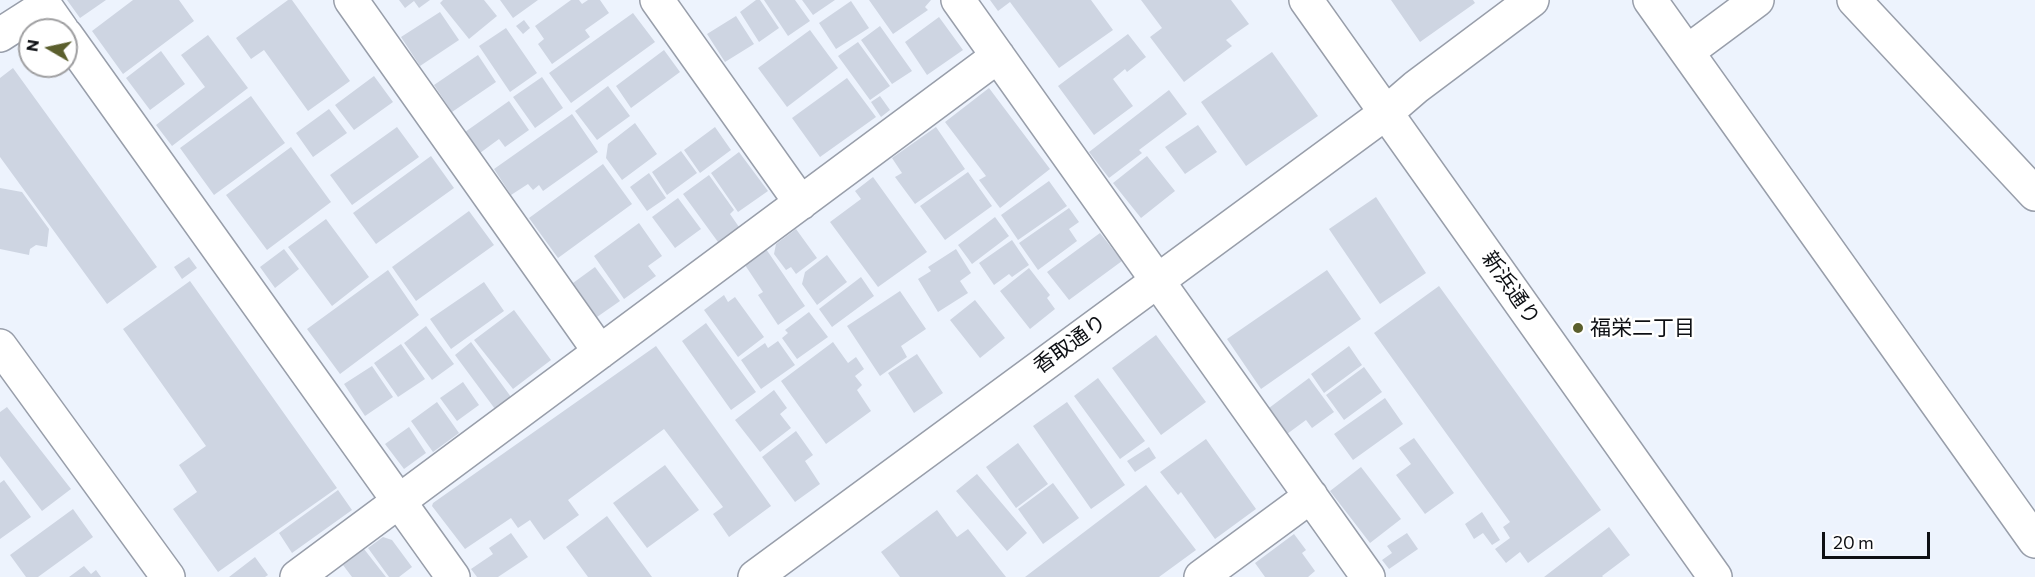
<!DOCTYPE html>
<html>
<head>
<meta charset="utf-8">
<style>
  body { margin:0 }
  #map { position:relative; width:2035px; height:577px; overflow:hidden; background:#edf3fd; font-family:Commissioner,sans-serif }
  canvas { display:block }
  .north { position:absolute; left:18px; top:18px; width:60px; height:60px; box-sizing:border-box; background:#fff; border:2px solid #9f9fa1; border-radius:50%; rotate:279deg; font-size:16px; font-weight:700; line-height:24px; text-align:center; color:#0e1014 }
  .north::after { content:''; display:block; margin:auto; width:21px; height:27px; background:#5b5f2d; clip-path:polygon(50% 0,100% 100%,50% 72%,0 100%) }
  .scale { position:absolute; left:1822px; top:532px; width:108px; height:27px; box-sizing:border-box; border:3px solid #0e1014; border-top:0; padding-left:8px; font-size:18px; line-height:21px; white-space:nowrap; color:#0e1014; -webkit-text-stroke:4px #fff; paint-order:stroke }
</style>
</head>
<body>
<div id="map">
<canvas width="2035" height="577"></canvas>
<div class="north">N</div>
<div class="scale">20 m</div>
</div>
<script>
const ctx = document.querySelector('canvas').getContext('2d');
ctx.lineJoin = 'round';
function fillPath(path, color) {
  ctx.fillStyle = color;
  ctx.fill(path, 'evenodd');
}
function toPath(rows) {
  const path = new Path2D();
  for (const r of rows) {
    path.moveTo(r[0], r[1]);
    for (let i = 2; i < r.length; i += 2) path.lineTo(r[i], r[i + 1]);
  }
  return path;
}
function trace(path, color, width, dash) {
  ctx.strokeStyle = color;
  ctx.lineWidth = width;
  ctx.lineCap = dash ? 'butt' : 'round';
  ctx.setLineDash(dash || []);
  ctx.stroke(path);
}
function label(font, color, halo, rows, align = 'center') {
  ctx.font = font + ' Commissioner,"Noto Sans JP",sans-serif';
  ctx.lineWidth = 5;
  ctx.setLineDash([]);
  ctx.textBaseline = 'middle';
  ctx.strokeStyle = halo;
  ctx.fillStyle = color;
  for (const [text, x, y, turn = 0] of rows) {
    ctx.save();
    ctx.translate(x, y);
    ctx.rotate((+turn || 0) * Math.PI / 180);
    ctx.textAlign = isNaN(turn) ? turn : align;
    if (halo) ctx.strokeText(text, 0, 0);
    ctx.fillText(text, 0, 0);
    ctx.restore();
  }
}
const building = toPath([
  [67,0,106,0,80,18],
  [133,0,179,0,194,21,123,74,92,31],
  [288,0,292,0,350,81,308,111,264,50,251,59,236,38],
  [399,0,430,0,419,8,414,1,405,8],
  [443,0,484,0,497,16,469,39,440,3],
  [500,0,538,0,513,18],
  [571,0,579,0,582,4,588,0,600,0,609,13,585,30,590,37,552,64,538,44,544,39,535,26],
  [756,0,760,0,779,28,759,42,740,12],
  [764,0,795,0,810,21,788,36],
  [802,0,835,0,813,15],
  [869,0,931,0,925,7,928,10,893,34],
  [990,0,1091,0,1113,30,1059,68,1010,2,998,11],
  [1141,0,1231,0,1249,24,1226,40,1232,46,1184,82,1150,37,1162,28],
  [1391,0,1473,0,1475,3,1420,42],
  [851,1,869,28,836,49,819,23],
  [440,12,459,40,420,66,401,37],
  [633,13,655,42,571,103,549,73],
  [736,16,754,44,725,62,707,34],
  [939,17,963,50,927,75,905,42],
  [524,20,530,28,523,34,516,26],
  [880,26,912,71,892,84,861,40],
  [506,28,537,73,510,92,479,46],
  [810,30,838,68,787,107,758,68],
  [1128,34,1146,57,1127,72,1125,69,1113,79,1133,106,1094,135,1058,86],
  [208,35,248,88,172,146,156,125,205,87,181,55],
  [858,42,890,86,870,100,838,56],
  [664,50,680,72,631,108,616,86],
  [161,51,185,84,150,110,126,78],
  [1272,52,1318,116,1246,166,1201,102],
  [478,55,496,82,452,112,434,85],
  [13,68,157,267,107,304,0,157,0,78],
  [374,76,393,102,354,130,335,105],
  [542,77,563,108,535,128,513,97],
  [847,78,876,117,820,157,792,118],
  [608,86,630,116,597,140,575,111],
  [989,88,1050,169,1000,208,979,180,986,176,945,122],
  [1169,90,1187,114,1139,150,1142,153,1109,178,1089,152],
  [251,96,285,143,214,195,180,148],
  [880,96,890,110,881,117,871,102],
  [509,101,529,130,505,147,499,139,480,153,465,132],
  [329,109,347,133,313,157,296,133],
  [572,114,598,152,543,191,539,185,533,190,528,184,511,195,494,169],
  [635,123,657,154,622,180,606,158,608,144],
  [1198,125,1217,152,1185,174,1165,147],
  [397,127,419,157,352,205,330,175],
  [715,127,731,150,700,173,684,150],
  [936,127,965,169,915,204,895,177,902,173,892,158],
  [291,147,331,202,267,250,226,195],
  [681,151,697,173,667,195,652,172],
  [739,152,768,191,738,212,711,173],
  [431,156,454,188,376,244,353,213],
  [1147,156,1175,191,1141,218,1113,183],
  [603,164,632,204,558,258,529,218],
  [968,172,992,206,945,240,920,206],
  [649,173,666,198,647,211,630,187],
  [709,175,734,210,730,214,739,227,718,242,683,194],
  [873,177,927,252,878,287,830,222,861,199,855,191],
  [1049,181,1067,206,1018,240,1001,215],
  [0,188,22,192,49,229,47,247,36,245,30,249,29,255,0,249],
  [1376,197,1426,273,1380,304,1329,229],
  [678,198,701,229,675,248,652,217],
  [1069,208,1079,222,1069,229,1077,241,1038,270,1019,243],
  [469,211,494,245,416,301,392,267],
  [995,217,1009,236,972,264,958,245],
  [326,219,369,277,332,306,288,247],
  [639,223,662,256,648,266,656,276,624,299,594,256],
  [796,229,817,258,796,274,791,267,786,270,774,254,776,244],
  [1100,233,1122,261,1069,300,1047,272],
  [1012,240,1029,265,1012,277,1009,274,994,285,979,263],
  [284,249,299,269,275,288,260,267],
  [766,249,805,306,778,325,758,295,763,292,745,265],
  [956,249,971,273,960,281,968,293,938,312,918,279,931,271,928,267],
  [827,255,847,282,817,305,802,284,805,272],
  [189,257,197,268,182,279,174,267],
  [595,267,620,301,597,317,573,283],
  [1029,268,1050,295,1047,298,1055,309,1030,329,1000,291],
  [388,270,419,315,340,374,307,329],
  [1327,270,1361,319,1261,389,1227,339],
  [861,277,874,296,832,327,819,309],
  [190,281,337,488,218,572,173,509,197,492,179,465,206,446,123,329],
  [484,282,504,311,451,349,430,319],
  [1439,286,1601,510,1528,563,1520,552,1506,563,1495,549,1510,538,1503,527,1510,522,1374,333],
  [900,291,926,329,901,346,907,357,880,376,847,326],
  [724,295,728,302,735,297,764,337,738,357,704,310],
  [975,300,1005,338,980,358,950,320],
  [514,310,551,360,513,389,474,340],
  [809,312,828,337,797,359,782,338,788,333,785,330],
  [706,323,756,392,731,410,682,341],
  [426,326,454,364,432,380,404,343],
  [1156,335,1206,402,1161,435,1112,368],
  [778,341,795,365,761,389,741,360,765,343,768,348],
  [471,342,511,397,495,409,455,355],
  [833,342,848,363,856,357,864,369,855,376,862,385,857,390,871,411,826,444,781,381],
  [401,344,425,379,398,397,374,363],
  [656,346,771,506,729,537,713,514,723,507,664,429,568,500,579,515,544,540,530,520,518,528,511,518,465,549,432,506,433,503],
  [1349,346,1362,365,1324,393,1311,374],
  [917,354,943,393,914,413,888,373],
  [372,366,393,397,365,416,344,384],
  [1364,367,1382,392,1344,420,1326,395],
  [1098,378,1145,441,1120,459,1074,396],
  [1309,378,1334,412,1312,428,1306,420,1287,434,1269,408],
  [463,382,479,405,457,421,440,398],
  [774,390,787,408,780,414,791,428,760,452,735,420],
  [1385,398,1403,424,1353,460,1334,434],
  [437,402,459,433,433,452,411,421],
  [1067,402,1125,485,1091,509,1033,426],
  [7,407,71,489,42,511,0,456,0,412],
  [409,427,426,453,404,469,385,444],
  [796,431,813,455,805,461,820,484,795,502,762,457],
  [1414,438,1454,493,1425,514,1396,475,1411,464,1399,448],
  [1206,439,1256,509,1215,539,1181,492,1178,495,1160,472],
  [1018,443,1048,484,1016,508,986,467],
  [1149,447,1156,458,1135,472,1127,461],
  [665,465,699,510,647,548,613,503],
  [1361,467,1401,519,1370,543,1330,491],
  [977,474,1027,533,1007,551,956,491],
  [4,480,31,517,0,539,0,483],
  [1053,483,1079,518,1043,544,1018,509],
  [1146,485,1196,550,1159,577,1025,577],
  [338,490,352,510,292,553,279,533],
  [73,509,93,537,38,577,26,577,10,555],
  [937,510,957,537,968,529,1006,577,900,577,881,552],
  [1482,512,1500,540,1492,545,1483,533,1474,539,1465,524],
  [607,516,652,577,588,577,566,547],
  [1609,527,1630,555,1602,576,1603,577,1544,577],
  [511,533,528,557,498,577,477,577,471,569,493,554,489,548],
  [1407,533,1418,549,1389,569,1382,560,1392,553,1387,546],
  [1294,534,1306,550,1302,553,1315,571,1308,577,1265,577,1255,563],
  [383,537,392,540,412,567,399,577,389,577,368,548],
  [364,549,386,577,352,577,343,565],
  [255,557,268,575,265,577,229,577],
  [84,566,91,574,96,570,101,577,69,577]
]);
const minor = toPath([
  [351,0,600,352],
  [657,0,801,203],
  [958,0,1368,577],
  [1650,0,2035,541],
  [1854,0,2035,194],
  [0,35,45,6],
  [1687,52,1757,0],
  [1387,112,1416,87,1532,0],
  [0,346,168,577],
  [297,577,998,56],
  [1201,577,1311,496]
]);
const tertiary = toPath([
  [41,0,62,30],
  [1306,0,1715,577],
  [66,35,453,577],
  [755,577,1387,112]
]);
const markers = [
  [1578,328,6,"#5b5f2d"]
];
const streetNames = [
  ["新浜通り",1511,288,55],
  ["香取通り",1070,344,-36]
];
const poiNames = [
  ["福栄二丁目",1590,328]
];
fillPath(building, '#ced5e2');
trace(minor, '#989eaa', 36);
trace(tertiary, '#989eaa', 36);
trace(minor, '#fff', 33);
trace(tertiary, '#fff', 33);
for (const [x, y, r, color] of markers) {
  const dot = new Path2D();
  dot.arc(x, y, r, 0, 2 * Math.PI);
  ctx.fillStyle = color;
  ctx.fill(dot);
  trace(dot, '#fff', 2);
}
label('21px', '#0e1014', '#fff', streetNames);
label('21px', '#0e1014', '#fff', poiNames, 'left');
</script>
</body>
</html>
